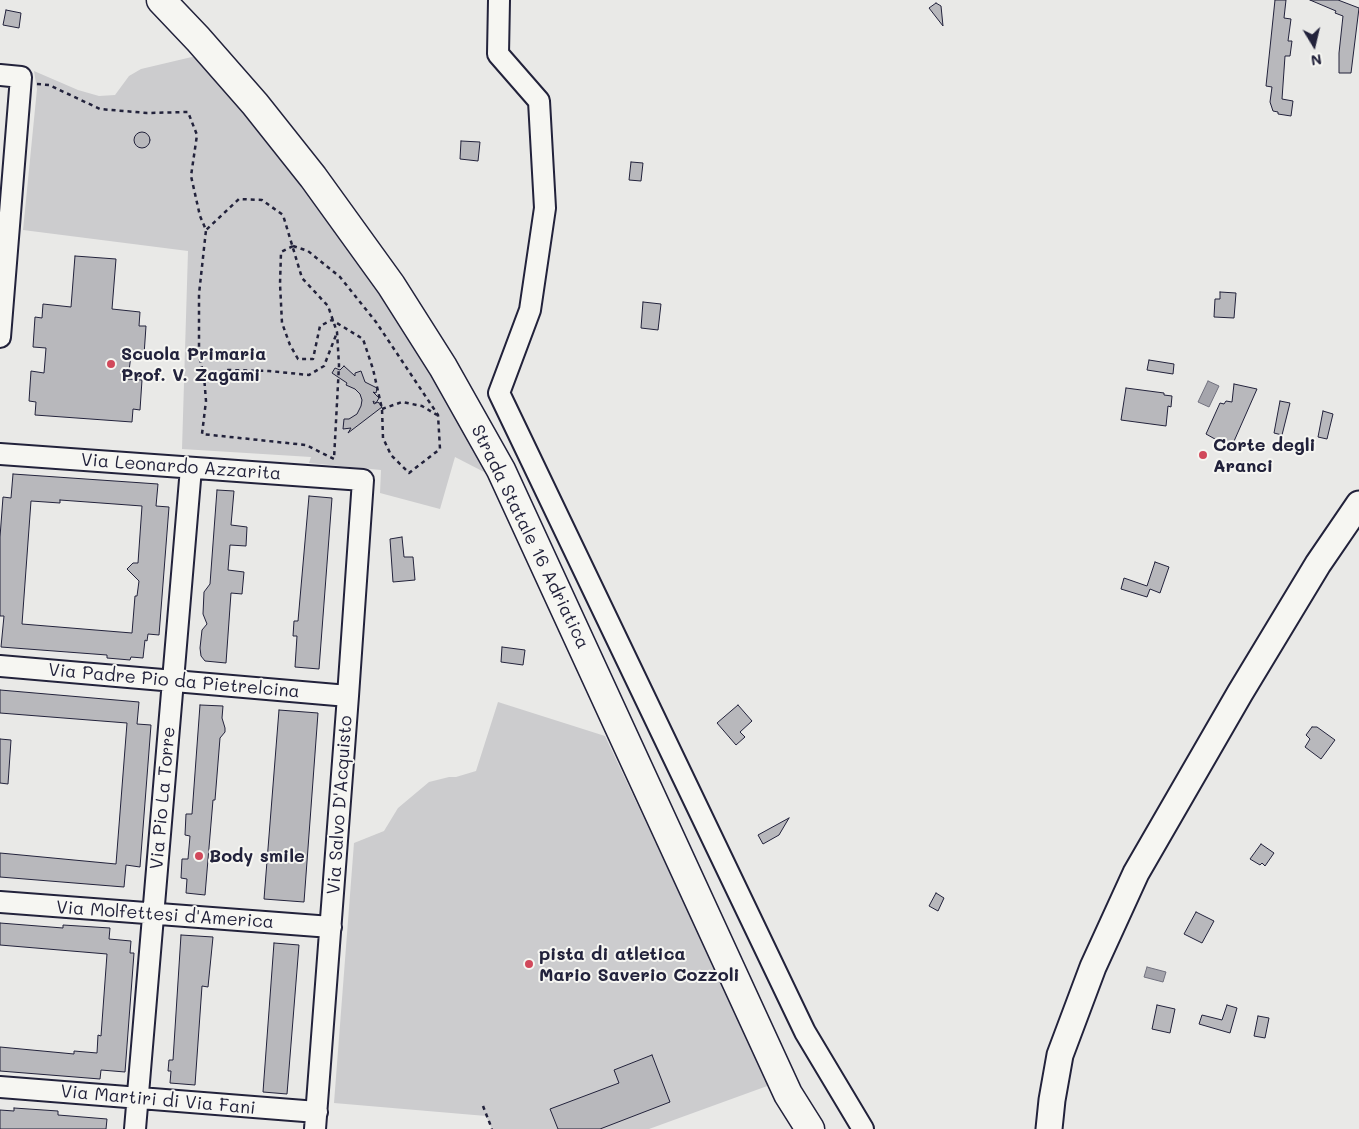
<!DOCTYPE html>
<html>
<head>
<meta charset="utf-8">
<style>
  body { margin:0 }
  #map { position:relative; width:1359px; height:1129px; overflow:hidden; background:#e9e9e7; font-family:Mali,sans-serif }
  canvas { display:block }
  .north { position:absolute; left:1289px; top:20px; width:50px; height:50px; -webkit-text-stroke:4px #f6f6f2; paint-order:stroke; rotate:171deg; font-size:14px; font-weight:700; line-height:20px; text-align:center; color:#22223b }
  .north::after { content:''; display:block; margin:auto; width:18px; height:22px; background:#22223b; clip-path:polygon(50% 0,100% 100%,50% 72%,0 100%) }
</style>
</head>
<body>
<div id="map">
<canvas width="1359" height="1129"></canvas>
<div class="north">N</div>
</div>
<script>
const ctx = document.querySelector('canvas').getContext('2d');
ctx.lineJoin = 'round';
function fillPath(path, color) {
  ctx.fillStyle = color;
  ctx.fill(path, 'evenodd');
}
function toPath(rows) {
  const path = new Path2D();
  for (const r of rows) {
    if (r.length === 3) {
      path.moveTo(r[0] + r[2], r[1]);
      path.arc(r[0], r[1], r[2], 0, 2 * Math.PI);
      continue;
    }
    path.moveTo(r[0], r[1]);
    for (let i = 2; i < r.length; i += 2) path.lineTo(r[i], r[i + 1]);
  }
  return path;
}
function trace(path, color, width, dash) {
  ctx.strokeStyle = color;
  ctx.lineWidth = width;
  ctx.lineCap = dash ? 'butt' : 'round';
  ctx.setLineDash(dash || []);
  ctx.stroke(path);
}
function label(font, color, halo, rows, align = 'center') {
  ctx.font = font + ' Mali,sans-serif';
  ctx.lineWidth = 4;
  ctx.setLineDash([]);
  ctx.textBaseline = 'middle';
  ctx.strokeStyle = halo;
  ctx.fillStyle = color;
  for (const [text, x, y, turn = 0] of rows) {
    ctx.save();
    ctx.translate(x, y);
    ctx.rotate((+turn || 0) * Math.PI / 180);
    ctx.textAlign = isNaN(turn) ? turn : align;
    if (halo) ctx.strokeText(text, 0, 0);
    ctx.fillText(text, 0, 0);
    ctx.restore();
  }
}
const green = toPath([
  [196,56,263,131,388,299,431,371,486,473,455,457,440,509,380,493,381,470,309,463,311,457,182,449,188,251,23,230,37,89,34,71,78,90,99,96,115,95,129,76,141,69],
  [498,702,605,736,770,1085,649,1129,492,1129,486,1116,334,1103,354,843,384,831,398,808,429,782,449,777,456,777,476,771]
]);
const water = toPath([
  [1208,381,1219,386,1209,407,1198,402,1208,381],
  [1147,967,1166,972,1163,982,1144,977,1147,967]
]);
const building = toPath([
  [1275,0,1286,0,1284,18,1291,19,1288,41,1292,41,1290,56,1285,56,1282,99,1293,101,1291,116,1278,114,1278,112,1273,111,1270,102,1272,87,1266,86,1275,0],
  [1310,0,1338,0,1359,8,1351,73,1339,73,1339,53,1343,16,1335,13,1336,11,1310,0],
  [936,3,941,6,943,26,929,8,936,3],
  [6,10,21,13,19,28,3,25,6,10],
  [142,140,8],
  [461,141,480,142,478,161,460,159,461,141],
  [631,162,643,163,641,181,629,180,631,162],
  [75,256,116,259,112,309,140,312,139,326,146,326,144,355,131,355,128,379,142,380,140,410,133,409,132,422,35,415,36,402,29,401,31,371,44,373,46,348,33,347,35,317,42,318,43,304,71,307,75,256],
  [1220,292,1236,293,1234,318,1214,317,1215,299,1220,299,1220,292],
  [643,302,661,304,658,330,641,328,643,302],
  [1149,360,1174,364,1173,374,1147,370,1149,360],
  [344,366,355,376,355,373,361,371,365,382,377,388,376,393,373,392,379,398,376,403,373,401,374,404,378,402,382,407,348,433,351,428,343,429,344,419,349,419,357,414,361,406,362,400,360,394,355,389,346,385,347,383,332,373,335,368,340,370,344,366],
  [1234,384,1257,389,1231,448,1206,434,1220,403,1224,404,1226,401,1232,402,1234,384],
  [1126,388,1164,393,1164,395,1172,396,1171,407,1168,406,1166,426,1121,420,1126,388],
  [1280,401,1290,403,1282,435,1274,433,1280,401],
  [1323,411,1333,414,1327,439,1318,437,1323,411],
  [13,474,158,484,156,506,169,507,159,635,148,634,147,641,145,640,143,658,131,657,130,660,107,658,107,655,1,647,4,616,0,616,0,537,3,497,11,498,13,474],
  [60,500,142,506,138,563,133,563,127,569,139,581,137,596,135,596,132,633,22,624,31,501,60,503,60,500],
  [217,490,234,491,231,525,247,527,246,546,230,545,228,570,244,572,242,594,231,593,226,663,205,661,201,656,200,648,202,630,207,624,203,614,204,592,210,584,217,490],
  [309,496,332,498,319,669,295,667,297,636,293,636,294,621,298,621,309,496],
  [402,537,404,557,413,557,415,580,393,582,390,539,402,537],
  [1155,562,1169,567,1160,593,1150,589,1147,597,1121,589,1124,578,1147,586,1155,562],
  [502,647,525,650,523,665,501,662,502,647],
  [0,690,139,702,137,724,151,725,140,867,126,865,124,887,0,877,0,853,116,864,127,723,0,713,0,690],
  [200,705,223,706,222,718,225,728,225,732,220,738,215,800,213,800,205,895,186,893,187,879,181,878,182,859,188,859,190,836,185,835,186,814,192,814,200,705],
  [738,705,752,721,740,732,745,737,736,745,717,723,738,705],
  [279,710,318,713,304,902,264,899,279,710],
  [1312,727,1317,727,1335,740,1321,759,1305,747,1310,739,1306,735,1312,727],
  [0,739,11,740,8,784,0,783,0,739],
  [789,818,779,835,763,844,758,835,789,818],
  [1261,844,1274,853,1265,866,1262,863,1260,865,1250,859,1261,844],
  [936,893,944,898,938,911,929,906,936,893],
  [1196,912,1214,921,1202,943,1184,934,1196,912],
  [0,923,63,928,63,925,110,928,109,939,131,941,130,953,134,953,125,1072,101,1070,100,1079,0,1071,0,1047,74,1054,74,1051,97,1053,98,1035,101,1036,107,954,0,945,0,923],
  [181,935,213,937,208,987,202,986,195,1085,170,1083,171,1071,168,1071,169,1060,173,1060,181,935],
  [274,943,299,945,287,1094,263,1092,274,943],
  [1157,1005,1175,1009,1170,1033,1152,1029,1157,1005],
  [1227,1005,1237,1008,1230,1033,1199,1024,1202,1015,1222,1020,1227,1005],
  [1258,1016,1269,1018,1265,1038,1254,1036,1258,1016],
  [652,1055,670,1102,600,1129,558,1129,550,1109,619,1083,614,1070,652,1055],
  [14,1108,58,1111,58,1115,107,1119,106,1129,0,1129,0,1110,14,1111,14,1108]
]);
const path = toPath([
  [37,84,49,85,100,109,147,113,188,112,197,135,191,176,200,216,206,230,199,294,199,356,204,376,206,401,202,434,306,445,334,459,339,365,337,332,328,306,302,278,283,215,262,200,239,199,206,230],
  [293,246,308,251,340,277,376,322,438,415,440,449,409,473,391,455,383,438,382,409,373,369,363,339,332,320,320,326,313,359,298,359,290,345,282,323,280,284,281,252,293,246],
  [204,376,228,370,269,371,309,375,324,366,336,335],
  [382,409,402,402,422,406,437,415],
  [483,1106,492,1129]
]);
const minor = toPath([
  [499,0,498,54,539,101,545,208,530,310,499,393,805,1032,863,1129],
  [0,75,21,77,0,337],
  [0,454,363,480,348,696,315,1129],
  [0,666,348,696],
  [0,902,331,927],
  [0,1087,317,1112],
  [135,1129,191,468]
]);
const major = toPath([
  [1049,1129,1052,1100,1060,1055,1093,967,1136,873,1240,693,1318,564,1359,504]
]);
const highway = toPath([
  [161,0,198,39,255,104,313,177,391,285,443,367,501,470,788,1094,810,1129]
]);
const markers = [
  [111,364,5,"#d1495b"],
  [1203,455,5,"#d1495b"],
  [199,856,5,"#d1495b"],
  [529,964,5,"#d1495b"]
];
const poiNames = [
  ["Scuola Primaria",121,354],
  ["Prof. V. Zagami",121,375],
  ["Corte degli",1213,445],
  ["Aranci",1213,466],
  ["Body smile",209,856],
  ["pista di atletica",539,954],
  ["Mario Saverio Cozzoli",539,975]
];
const streetNames = [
  ["Via Leonardo Azzarita",181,467,4],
  ["Strada Statale 16 Adriatica",530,537,64],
  ["Via Padre Pio da Pietrelcina",174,681,5],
  ["Via Pio La Torre",163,798,-85],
  ["Via Salvo D'Acquisto",340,805,-86],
  ["Via Molfettesi d'America",165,915,4],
  ["Via Martiri di Via Fani",158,1100,5]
];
fillPath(green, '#ccccce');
fillPath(water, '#a5a5ac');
trace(water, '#71717f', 1);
fillPath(building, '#b8b8bc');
trace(building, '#22223b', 1);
trace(minor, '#22223b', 24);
trace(major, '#22223b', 29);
trace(highway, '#22223b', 31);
trace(path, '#22223b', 2.5, [4, 4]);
trace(minor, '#f6f6f2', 20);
trace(major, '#f6f6f2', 25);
trace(highway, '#f6f6f2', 28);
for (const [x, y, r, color] of markers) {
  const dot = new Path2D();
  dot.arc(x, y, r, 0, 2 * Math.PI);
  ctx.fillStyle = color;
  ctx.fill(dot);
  trace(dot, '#f6f6f2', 2);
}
label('bold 18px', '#22223b', '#f6f6f2', poiNames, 'left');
label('18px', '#22223b', '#f6f6f2', streetNames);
</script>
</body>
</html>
